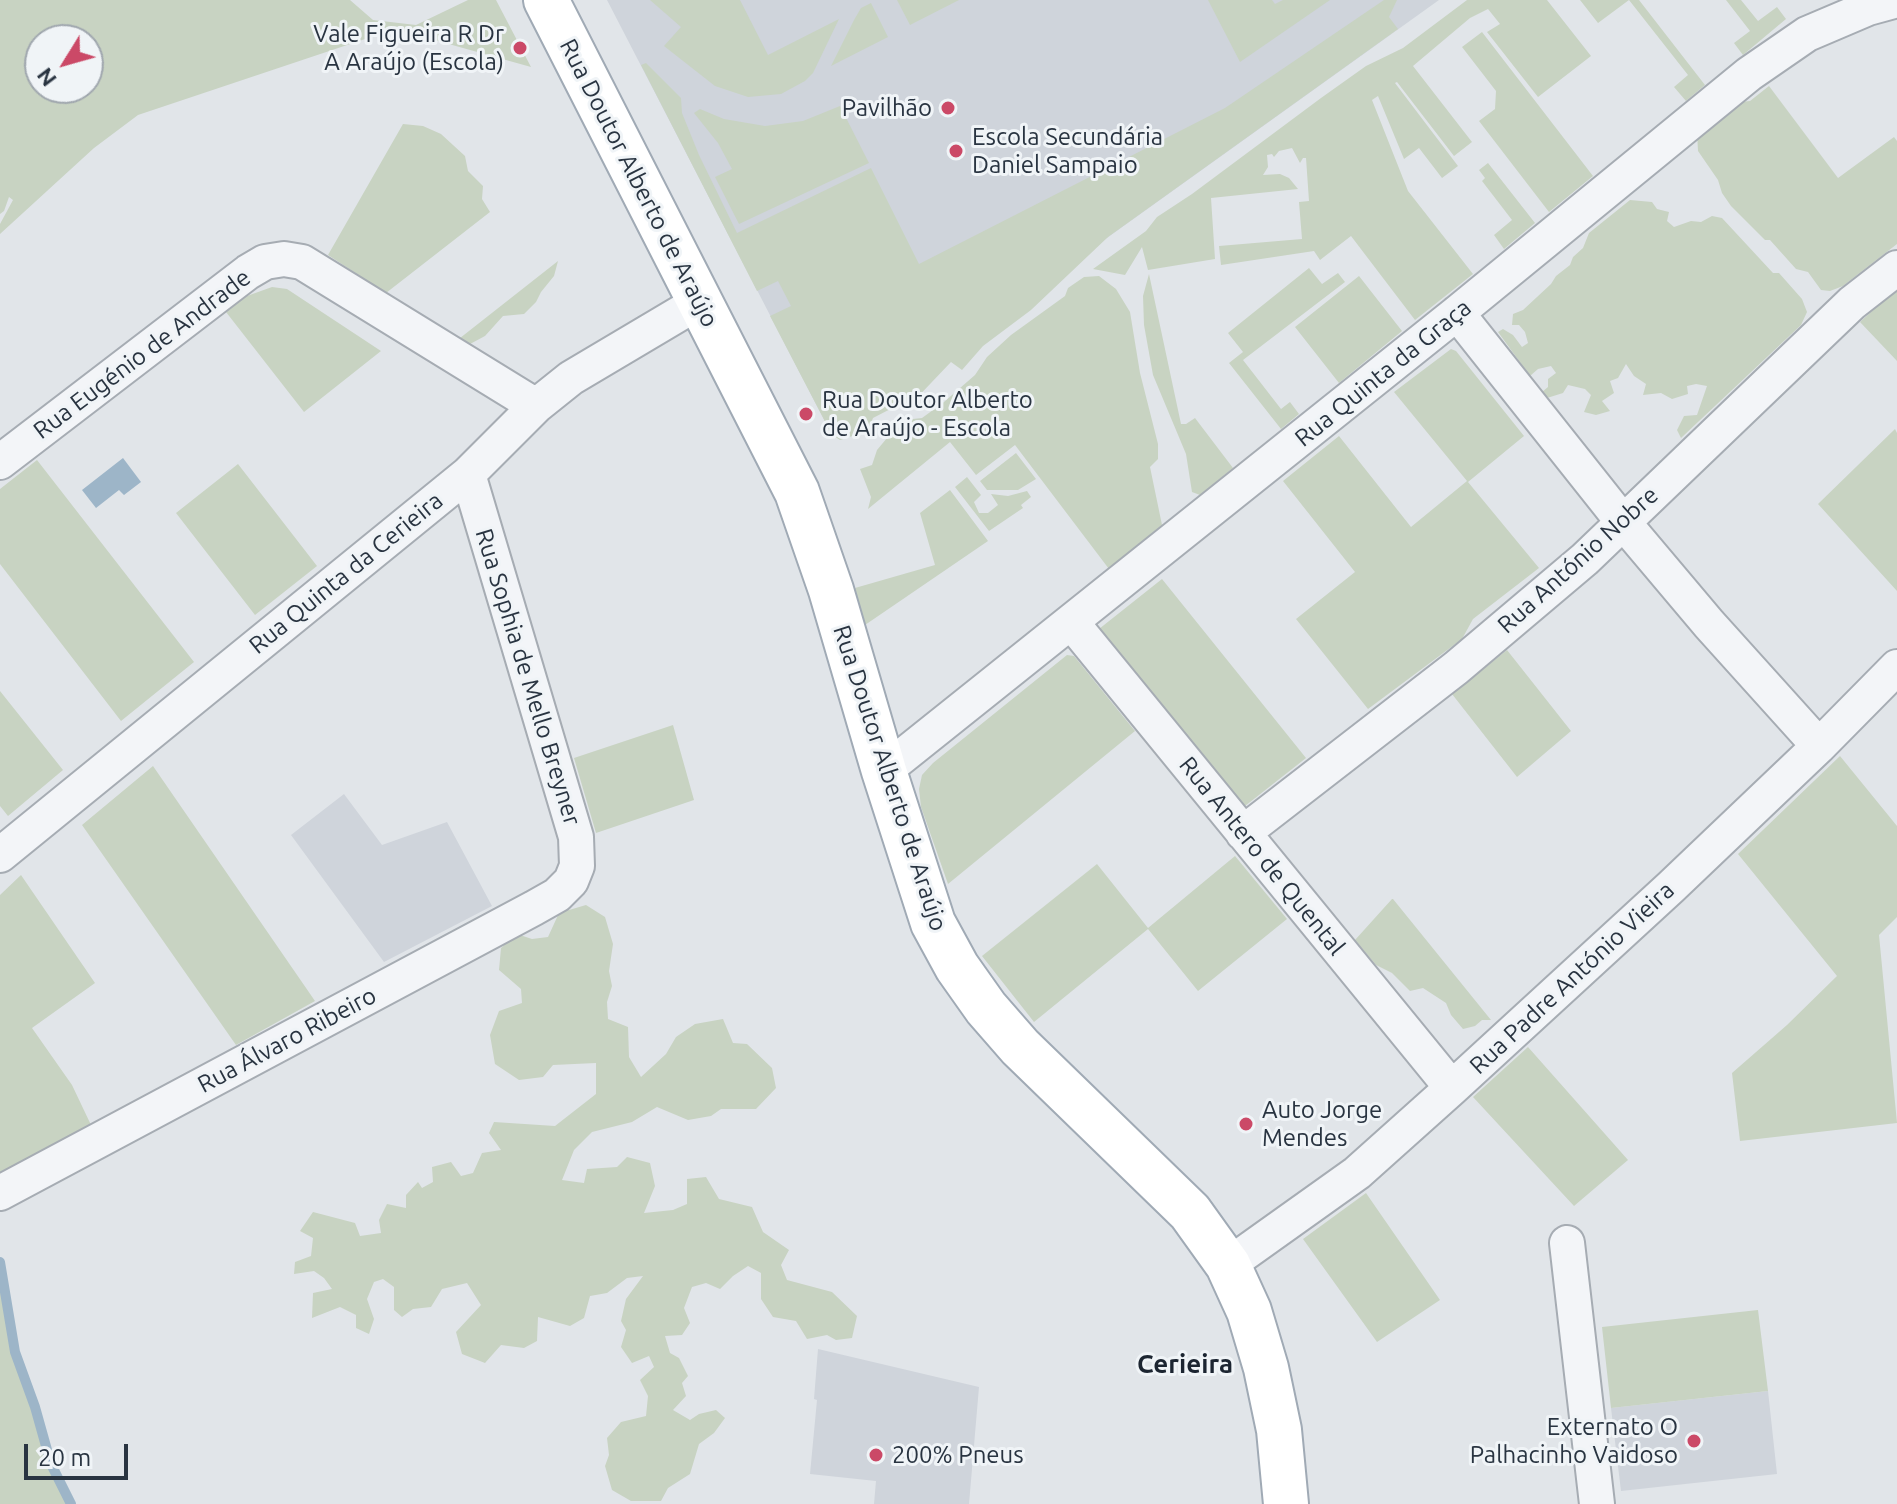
<!DOCTYPE html>
<html>
<head>
<meta charset="utf-8">
<style>
  body { margin:0 }
  #map { position:relative; width:1897px; height:1504px; overflow:hidden; background:#e1e5e9; font-family:Ubuntu,sans-serif }
  canvas { display:block }
  .north { position:absolute; left:24px; top:24px; width:80px; height:80px; box-sizing:border-box; background:#f0f4f7; border:2px solid #a0a7ae; border-radius:50%; rotate:233deg; font-size:22px; font-weight:700; line-height:32px; text-align:center; color:#293441 }
  .north::after { content:''; display:block; margin:auto; width:28px; height:36px; background:#cb4967; clip-path:polygon(50% 0,100% 100%,50% 72%,0 100%) }
  .scale { position:absolute; left:24px; top:1444px; width:104px; height:36px; box-sizing:border-box; border:4px solid #293441; border-top:0; padding-left:10px; font-size:24px; line-height:28px; white-space:nowrap; color:#293441; -webkit-text-stroke:6px #f0f4f7; paint-order:stroke }
</style>
</head>
<body>
<div id="map">
<canvas width="1897" height="1504"></canvas>
<div class="north">N</div>
<div class="scale">20 m</div>
</div>
<script>
const ctx = document.querySelector('canvas').getContext('2d');
ctx.lineJoin = 'round';
function fillPath(path, color) {
  ctx.fillStyle = color;
  ctx.fill(path, 'evenodd');
}
function toPath(rows) {
  const path = new Path2D();
  for (const r of rows) {
    path.moveTo(r[0], r[1]);
    for (let i = 2; i < r.length; i += 2) path.lineTo(r[i], r[i + 1]);
  }
  return path;
}
function trace(path, color, width, dash) {
  ctx.strokeStyle = color;
  ctx.lineWidth = width;
  ctx.lineCap = dash ? 'butt' : 'round';
  ctx.setLineDash(dash || []);
  ctx.stroke(path);
}
function label(font, color, halo, rows, align = 'center') {
  ctx.font = font + ' Ubuntu,sans-serif';
  ctx.lineWidth = 6;
  ctx.setLineDash([]);
  ctx.textBaseline = 'middle';
  ctx.strokeStyle = halo;
  ctx.fillStyle = color;
  for (const [text, x, y, turn = 0] of rows) {
    ctx.save();
    ctx.translate(x, y);
    ctx.rotate((+turn || 0) * Math.PI / 180);
    ctx.textAlign = isNaN(turn) ? turn : align;
    if (halo) ctx.strokeText(text, 0, 0);
    ctx.fillText(text, 0, 0);
    ctx.restore();
  }
}
const built = toPath([
  [607,0,1439,0,832,435],
  [344,794,382,845,447,822,492,906,384,962,291,835],
  [818,1349,979,1387,969,1504,874,1504,876,1481,810,1474,817,1400,814,1399],
  [1768,1391,1777,1474,1621,1491,1611,1408]
]);
const green = toPath([
  [0,0,350,0,373,20,416,25,468,0,496,0,531,67,395,29,138,115,94,148,0,234,0,224,13,200,9,197,4,211,0,214],
  [88,40,88,88,40,88,40,40],
  [650,0,740,0,768,55,839,19,813,73,805,81,781,94,748,97,715,86,664,46,681,27],
  [897,0,959,0,910,25],
  [1208,0,1272,0,1275,4,1283,0,1330,0,1240,62],
  [1384,0,1397,0,1389,17,1398,29,1108,237,1031,310,983,346,962,370,951,362,911,404,902,403,873,418,868,431,840,440,832,435,770,316,791,306,778,281,757,291,641,65,646,63,681,98,682,113,699,155,737,233,871,168,919,264,1225,108],
  [1467,0,1547,0,1591,56,1538,97,1487,32,1500,24,1488,9,1470,18,1413,66,1472,142,1454,156,1397,82,1395,83,1458,166,1442,178,1419,148,1404,159,1378,96,1372,100,1408,191,1473,274,1415,320,1351,236,1320,260,1314,251,1221,265,1219,246,1302,239,1299,202,1309,201,1306,158,1303,158,1300,163,1292,148,1279,151,1274,157,1272,154,1267,155,1268,167,1263,175,1280,174,1289,178,1298,189,1211,198,1215,259,1148,270,1142,247,1125,275,1093,269,1146,231,1157,217,1192,194,1321,98,1366,66,1403,48],
  [1580,0,1639,0,1705,85,1686,101,1674,87,1688,75,1629,0,1598,23],
  [1726,0,1741,0,1758,21,1777,7,1786,19,1743,55,1734,43,1750,31],
  [871,3,888,37,831,66,854,20,861,8],
  [1482,32,1593,176,1549,212,1479,121,1495,109,1496,91,1462,47],
  [1769,86,1838,178,1894,137,1897,141,1897,244,1843,286,1830,291,1821,290,1808,272,1796,269,1770,240,1765,240,1731,206,1722,193,1718,180,1698,151,1697,133,1704,127,1713,126,1717,119,1740,102,1750,101],
  [840,106,869,163,739,224,715,177,732,169,718,143,694,113,700,109,724,119,765,126,803,121],
  [403,124,423,126,441,134,465,156,468,171,483,186,482,199,490,212,386,293,328,255],
  [1488,163,1535,223,1504,249,1494,235,1512,220,1482,181,1485,178,1479,170],
  [1630,200,1652,202,1657,209,1669,212,1667,221,1674,227,1691,221,1701,222,1712,216,1722,218,1773,273,1779,273,1802,299,1807,312,1801,325,1681,438,1677,430,1684,416,1697,415,1707,386,1696,384,1687,386,1688,394,1672,399,1661,393,1643,395,1646,384,1634,376,1626,364,1618,378,1610,381,1614,393,1602,401,1610,411,1596,415,1584,412,1591,395,1585,389,1568,385,1563,393,1547,398,1542,392,1548,387,1548,379,1556,373,1551,366,1538,369,1530,376,1498,332,1503,329,1513,335,1522,347,1528,343,1525,332,1519,325,1512,325,1513,314,1523,310,1551,284,1556,276,1570,265,1573,257,1583,248,1589,233],
  [558,261,554,276,541,292,536,302,524,314,503,316,485,336,470,344,455,342],
  [1309,268,1322,284,1338,273,1345,282,1243,360,1281,409,1290,402,1299,414,1281,429,1229,363,1243,352,1228,333],
  [1149,274,1181,424,1186,424,1195,418,1233,468,1200,495,1192,492,1186,454,1153,375,1144,325,1143,296],
  [1099,276,1116,289,1130,312,1140,373,1158,444,1158,459,1150,467,1162,525,1109,569,1015,445,976,475,950,442,868,509,871,497,860,469,872,465,877,450,892,432,913,419,922,418,944,402,975,375,987,357,1011,335,1065,296,1068,288,1084,277],
  [1359,276,1402,331,1339,383,1295,327],
  [272,287,287,289,381,351,304,412,226,312,247,296],
  [1897,288,1897,361,1860,322],
  [1451,349,1456,351,1524,436,1468,482,1539,568,1473,619,1462,639,1368,709,1296,619,1355,572,1283,481,1339,436,1411,527,1467,481,1394,392],
  [1895,429,1897,433,1897,591,1818,504],
  [1016,453,1036,479,1018,490,987,490,980,481],
  [37,460,194,662,121,721,0,564,0,489],
  [238,464,317,566,255,615,176,513],
  [967,477,981,495,974,502,979,513,988,513,998,505,991,494,1008,496,1027,491,1031,497,1021,505,1023,508,989,531,955,487],
  [950,490,988,541,865,625,855,588,935,565,920,513],
  [1162,579,1306,758,1245,806,1099,629],
  [1507,650,1571,731,1517,777,1452,694],
  [1067,655,1074,656,1135,731,948,884,921,807,919,789,922,775,933,763],
  [0,691,63,770,8,816,0,806],
  [673,725,694,800,596,833,574,758],
  [1840,756,1897,826,1897,917,1879,935,1897,1123,1740,1141,1732,1073,1787,1025,1837,976,1738,854],
  [153,766,315,1001,236,1045,82,825],
  [1235,856,1287,919,1198,991,1148,929,1034,1022,982,956,1097,864,1148,928],
  [21,875,95,983,32,1028,72,1085,91,1125,0,1173,0,895],
  [1392,899,1393,899,1491,1020,1482,1020,1475,1026,1463,1029,1451,1015,1446,1003,1423,988,1410,991,1392,973,1376,965,1355,940],
  [586,905,605,917,613,944,609,971,612,986,607,1002,608,1019,628,1027,629,1057,641,1077,666,1054,676,1037,695,1024,723,1019,733,1043,747,1044,772,1068,776,1088,756,1109,721,1109,711,1116,688,1120,657,1107,632,1122,592,1132,574,1150,562,1180,584,1183,587,1169,617,1167,627,1157,650,1163,655,1186,644,1213,673,1210,687,1204,687,1179,706,1177,719,1199,752,1207,763,1232,789,1250,781,1265,787,1280,832,1292,857,1316,852,1338,836,1340,827,1335,807,1339,796,1321,773,1317,761,1299,761,1273,748,1266,733,1276,720,1289,706,1283,692,1287,684,1308,690,1323,682,1335,665,1336,670,1353,679,1358,688,1376,682,1383,686,1396,673,1410,690,1420,699,1414,716,1410,725,1418,714,1433,699,1444,690,1474,668,1488,661,1501,631,1501,612,1490,605,1466,609,1455,607,1438,621,1422,646,1416,648,1396,640,1380,654,1367,649,1356,632,1363,621,1347,626,1330,621,1321,626,1299,643,1276,627,1278,607,1293,590,1296,584,1318,570,1326,538,1317,537,1341,524,1348,501,1345,485,1363,462,1354,456,1332,481,1305,467,1283,442,1289,431,1307,413,1309,402,1317,394,1310,394,1287,383,1279,374,1282,367,1299,374,1319,369,1334,356,1328,356,1315,340,1307,312,1318,313,1293,332,1289,324,1278,314,1271,294,1274,295,1262,311,1256,313,1238,300,1231,313,1212,355,1223,360,1236,381,1233,379,1220,387,1204,406,1208,406,1195,418,1182,422,1188,433,1182,432,1167,451,1162,461,1176,473,1173,482,1153,501,1150,489,1133,494,1122,555,1126,596,1094,596,1063,553,1065,543,1077,519,1080,495,1064,490,1035,499,1011,522,1003,521,989,499,970,501,948,517,934,532,939,548,937,559,913],
  [1528,1047,1628,1160,1574,1206,1473,1097],
  [1366,1193,1440,1300,1377,1342,1303,1239],
  [0,1262,15,1352,35,1407,51,1464,71,1504,0,1504],
  [1758,1310,1768,1391,1611,1408,1602,1327]
]);
const water = toPath([
  [123,458,141,482,124,495,119,490,96,508,82,490]
]);
const stream = toPath([
  [0,1262,15,1352,35,1407,51,1464,71,1504]
]);
const minor = toPath([
  [1457,313,1623,522,1709,624,1819,746],
  [0,462,248,272,265,262,284,259,302,262,536,406],
  [1072,623,1452,1088],
  [884,771,1457,313,1749,74,1807,34,1868,8,1897,0],
  [1243,833,1456,668,1585,559,1852,303,1897,268],
  [0,855,468,474,536,406,571,378,699,302],
  [0,1193,534,908,557,895,571,881,577,866,576,837,468,474],
  [1567,1243,1597,1504],
  [1228,1265,1357,1173,1452,1088,1671,887,1819,746,1897,667]
]);
const major = toPath([
  [546,0,797,492,831,590,884,771,933,923,957,967,986,1008,1020,1047,1190,1212,1228,1265,1249,1311,1266,1368,1279,1430,1286,1504]
]);
const markers = [
  [520,48,8,"#cb4967"],
  [948,108,8,"#cb4967"],
  [956,151,8,"#cb4967"],
  [806,414,8,"#cb4967"],
  [1246,1124,8,"#cb4967"],
  [1694,1441,8,"#cb4967"],
  [876,1455,8,"#cb4967"]
];
const poiNames = [
  ["Vale Figueira R Dr",504,34,"right"],
  ["A Araújo (Escola)",504,62,"right"],
  ["Pavilhão",932,108,"right"],
  ["Escola Secundária",972,137],
  ["Daniel Sampaio",972,165],
  ["Rua Doutor Alberto",822,400],
  ["de Araújo - Escola",822,428],
  ["Auto Jorge",1262,1110],
  ["Mendes",1262,1138],
  ["Externato O",1678,1427,"right"],
  ["Palhacinho Vaidoso",1678,1455,"right"],
  ["200% Pneus",892,1455]
];
const streetNames = [
  ["Rua Doutor Alberto de Araújo",639,183,63],
  ["Rua Eugénio de Andrade",142,354,-37],
  ["Rua Quinta da Graça",1383,373,-39],
  ["Rua António Nobre",1578,560,-42],
  ["Rua Quinta da Cerieira",346,573,-39],
  ["Rua Sophia de Mello Breyner",528,677,73],
  ["Rua Doutor Alberto de Araújo",890,778,72],
  ["Rua Antero de Quental",1262,856,51],
  ["Rua Padre António Vieira",1572,978,-43],
  ["Rua Álvaro Ribeiro",287,1040,-28]
];
const neighbourhoodNames = [
  ["Cerieira",1185,1364]
];
fillPath(built, '#cfd4db');
fillPath(green, '#c8d3c2');
fillPath(water, '#9db5c8');
trace(stream, '#9db5c8', 10);
trace(minor, '#a6acb3', 38);
trace(major, '#a0aab5', 48);
trace(minor, '#f3f5f8', 34);
trace(major, '#fff', 44);
for (const [x, y, r, color] of markers) {
  const dot = new Path2D();
  dot.arc(x, y, r, 0, 2 * Math.PI);
  ctx.fillStyle = color;
  ctx.fill(dot);
  trace(dot, '#f0f4f7', 3);
}
label('24px', '#293441', '#f0f4f7', poiNames, 'left');
label('24px', '#293441', '#f0f4f7', streetNames);
label('bold 26px', '#1c2531', '#f0f4f7', neighbourhoodNames);
</script>
</body>
</html>
